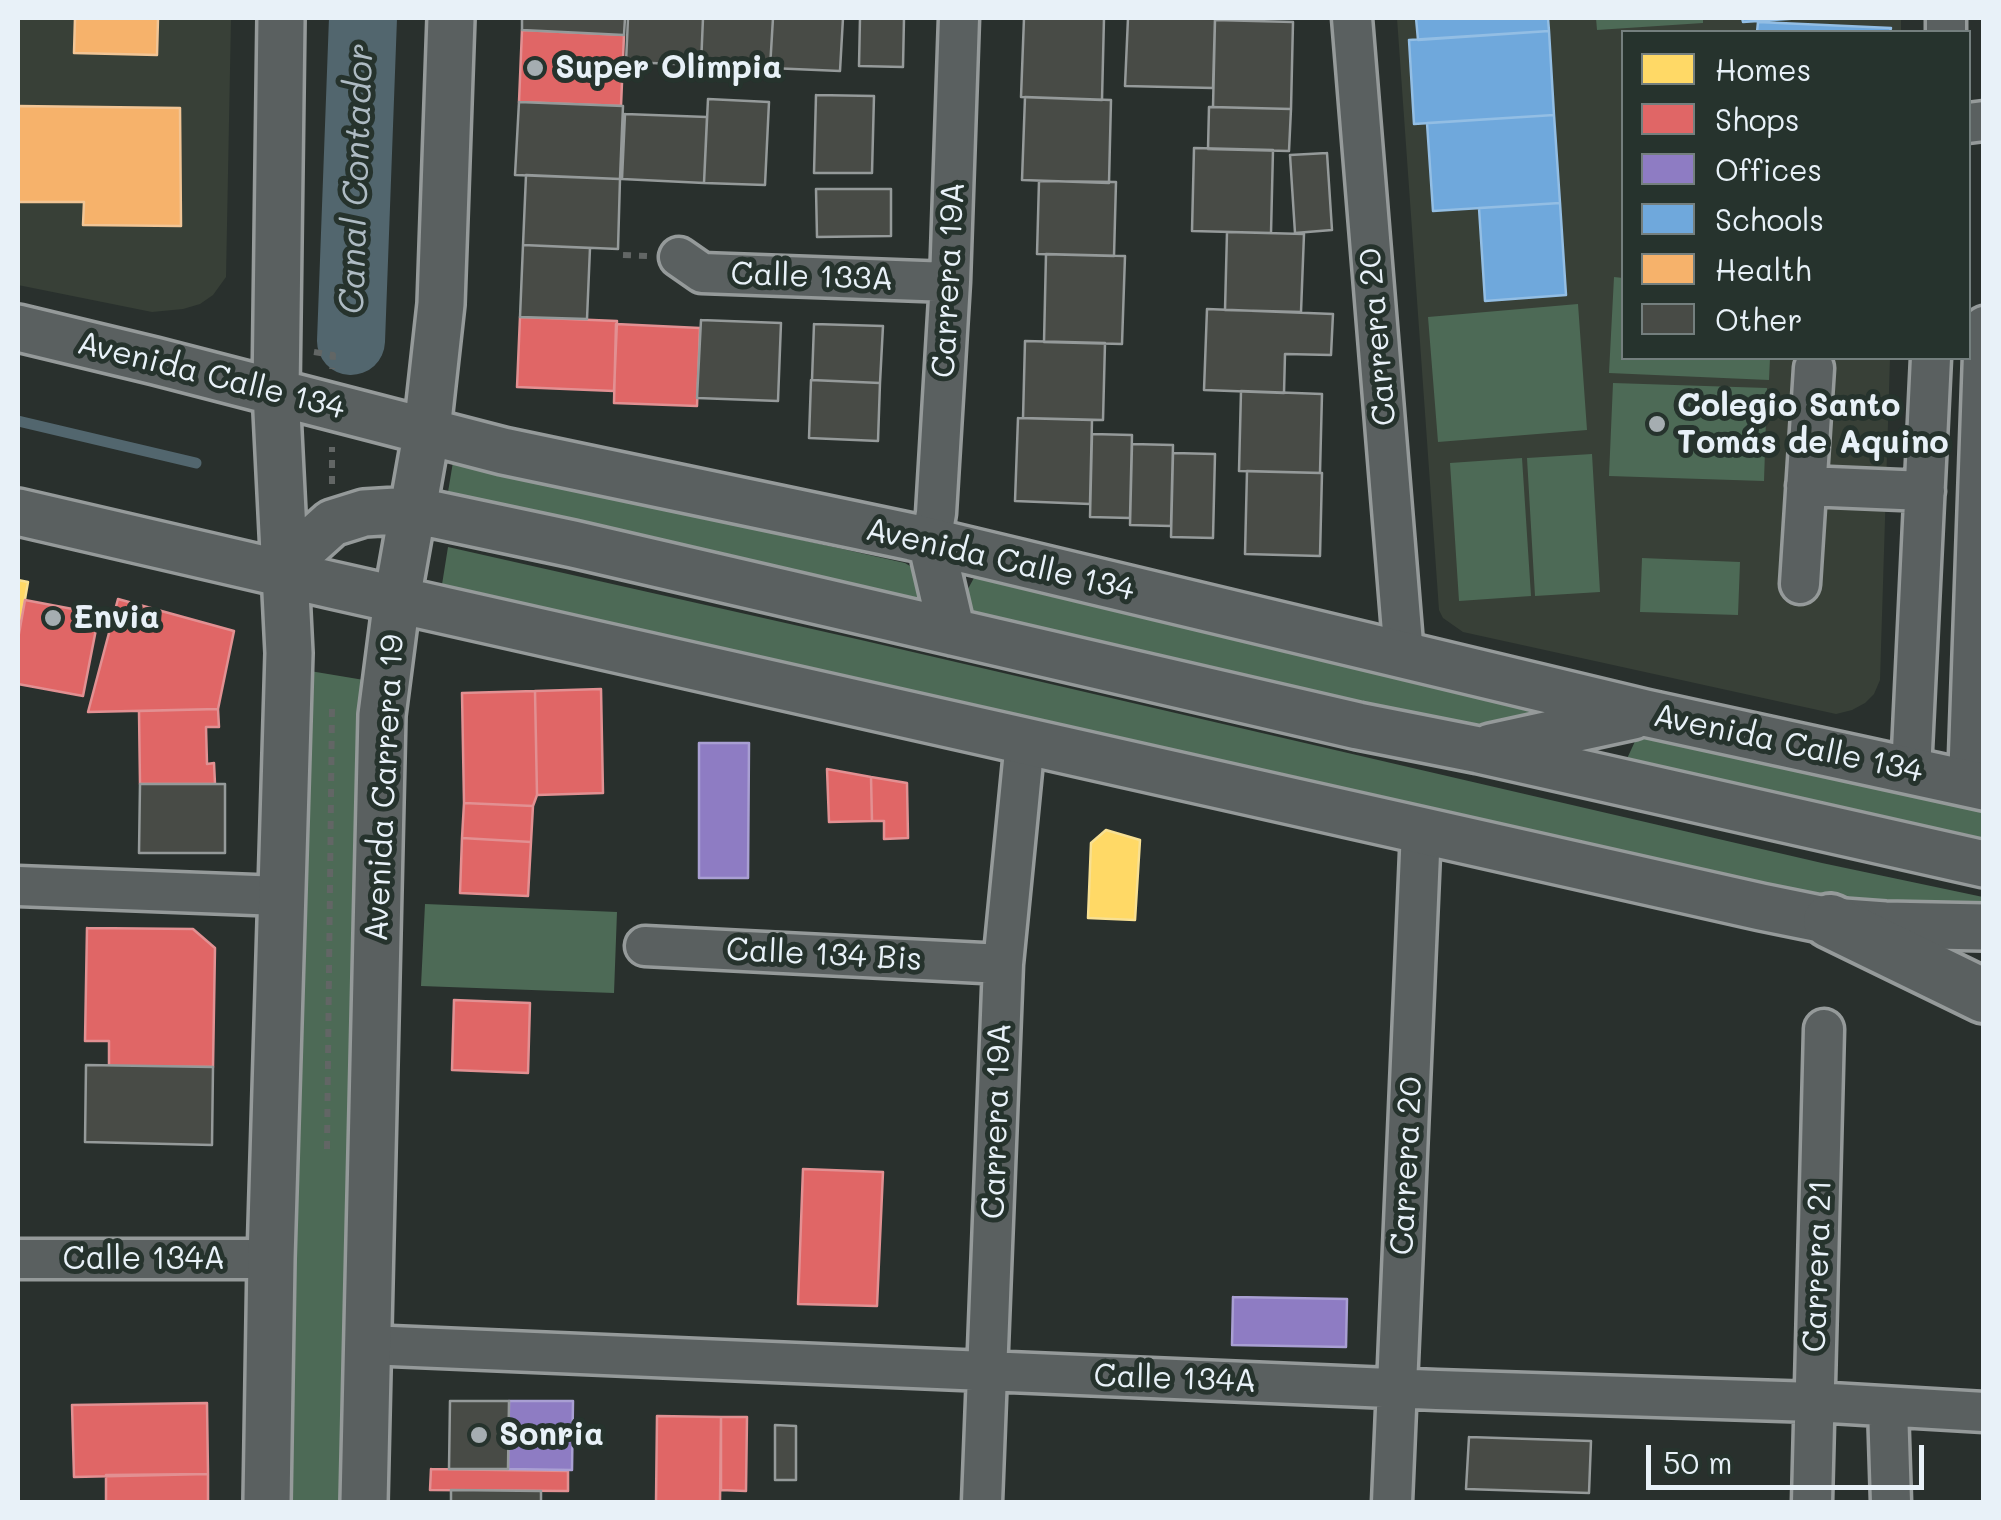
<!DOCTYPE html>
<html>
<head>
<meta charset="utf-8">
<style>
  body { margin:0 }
  #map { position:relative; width:2001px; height:1520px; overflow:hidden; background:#29302d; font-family:Mali,sans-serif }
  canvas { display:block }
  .frame { position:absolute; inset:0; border:20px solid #e8f1f8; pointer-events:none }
  .legend { position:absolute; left:1621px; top:30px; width:350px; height:330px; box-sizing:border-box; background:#26332d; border:2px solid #747f7e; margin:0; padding:12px 18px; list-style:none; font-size:30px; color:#e8f1f8 }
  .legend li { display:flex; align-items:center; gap:20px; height:50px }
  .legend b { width:50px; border:2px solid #747f7e }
  .scale { position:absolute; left:1646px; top:1445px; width:278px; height:45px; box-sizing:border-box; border:5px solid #e8f1f8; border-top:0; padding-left:12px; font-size:30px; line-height:35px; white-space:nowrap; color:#e8f1f8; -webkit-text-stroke:8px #26332d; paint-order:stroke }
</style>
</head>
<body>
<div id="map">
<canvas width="2001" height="1520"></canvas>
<div class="frame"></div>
<ul class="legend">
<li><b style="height:28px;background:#ffd966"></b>Homes</li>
<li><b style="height:28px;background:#e06666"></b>Shops</li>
<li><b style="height:28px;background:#8e7cc3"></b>Offices</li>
<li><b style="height:28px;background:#6fa8dc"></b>Schools</li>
<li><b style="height:28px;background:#f6b26b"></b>Health</li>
<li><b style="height:28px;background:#484b46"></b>Other</li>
</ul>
<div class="scale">50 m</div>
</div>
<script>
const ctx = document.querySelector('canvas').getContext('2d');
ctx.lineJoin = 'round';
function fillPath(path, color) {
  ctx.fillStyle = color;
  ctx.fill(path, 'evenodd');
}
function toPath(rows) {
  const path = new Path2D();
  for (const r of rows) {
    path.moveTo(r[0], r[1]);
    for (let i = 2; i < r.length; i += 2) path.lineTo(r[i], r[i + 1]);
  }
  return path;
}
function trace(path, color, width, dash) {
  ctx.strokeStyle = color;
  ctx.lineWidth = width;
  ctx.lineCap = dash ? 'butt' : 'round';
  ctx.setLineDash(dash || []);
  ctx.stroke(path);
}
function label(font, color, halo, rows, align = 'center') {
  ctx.font = font + ' Mali,sans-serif';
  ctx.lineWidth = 10;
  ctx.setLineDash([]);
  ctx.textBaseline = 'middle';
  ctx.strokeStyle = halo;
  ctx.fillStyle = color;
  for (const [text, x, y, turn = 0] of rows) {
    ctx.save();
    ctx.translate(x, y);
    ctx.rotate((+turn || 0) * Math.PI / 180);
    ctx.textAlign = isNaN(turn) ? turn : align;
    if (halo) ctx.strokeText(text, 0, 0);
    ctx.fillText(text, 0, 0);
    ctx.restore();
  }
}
const built = toPath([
  [18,18,231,18,226,277,213,295,200,304,183,309,152,312,18,285],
  [1397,18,1901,18,1901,32,1624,32,1624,358,1890,358,1880,680,1874,694,1865,703,1852,710,1836,714,1463,632,1443,618,1439,610]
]);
const green = toPath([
  [1596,18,1703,18,1703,23,1597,30],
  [1614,277,1623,278,1624,358,1770,358,1769,380,1609,373],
  [1578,304,1587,430,1438,442,1428,317],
  [1613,383,1767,388,1764,481,1609,476],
  [1592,454,1600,592,1535,596,1527,458],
  [1522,458,1531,596,1459,601,1450,463],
  [453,462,905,563,927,576,922,593,910,604,447,498],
  [448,547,861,640,1822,863,1983,897,1983,917,1827,904,440,597],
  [1642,558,1740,562,1738,615,1640,612],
  [975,576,1115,608,1549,713,1508,741,971,620,963,598],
  [304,670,364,680,342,1502,289,1502],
  [1638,735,1983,811,1983,855,1624,765],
  [425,904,617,912,614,993,421,986]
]);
const homes = toPath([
  [18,580,28,582,18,639,18,580],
  [1106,830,1140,840,1135,920,1088,918,1091,843,1106,830]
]);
const shops = toPath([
  [522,30,624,35,621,106,519,102,522,30],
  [520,317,617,321,614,391,517,387,520,317],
  [616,324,700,328,697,406,614,403,616,324],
  [118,599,234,631,218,709,88,712,118,599],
  [25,600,99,614,83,696,18,684,18,639,25,600],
  [601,689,603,793,537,795,535,691,601,689],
  [535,691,537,795,533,806,464,803,462,693,535,691],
  [218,709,219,727,206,727,207,764,214,763,215,784,140,784,139,711,218,709],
  [827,769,871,777,872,821,829,822,827,769],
  [871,777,907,783,908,838,884,839,884,821,872,821,871,777],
  [464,803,533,806,531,842,462,838,464,803],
  [462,838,531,842,528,896,460,893,462,838],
  [87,928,193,929,215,948,213,1067,109,1066,109,1041,85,1041,87,928],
  [454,1000,530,1003,528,1073,452,1070,454,1000],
  [803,1169,883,1172,877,1306,798,1304,803,1169],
  [207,1403,208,1474,74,1477,72,1405,207,1403],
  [657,1416,721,1417,720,1502,656,1502,657,1416],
  [721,1417,747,1417,746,1491,721,1490,721,1417],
  [431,1469,568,1471,568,1491,430,1490,431,1469],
  [208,1474,208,1502,106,1502,106,1475,208,1474]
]);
const offices = toPath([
  [699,743,749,743,748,878,699,878,699,743],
  [1233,1297,1347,1299,1346,1347,1232,1345,1233,1297],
  [509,1401,573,1401,572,1470,508,1469,509,1401]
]);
const schools = toPath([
  [1416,18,1548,18,1549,31,1418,40,1416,18],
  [1742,18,1803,18,1743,22,1742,18],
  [1758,22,1891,28,1890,32,1757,32,1758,22],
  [1549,31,1554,115,1414,124,1409,40,1549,31],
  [1554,115,1560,203,1433,211,1427,123,1554,115],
  [1560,203,1566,295,1485,301,1479,208,1560,203]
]);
const health = toPath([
  [75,18,158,18,157,55,74,53,75,18],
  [18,106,180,108,181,226,83,225,84,202,18,202,18,106]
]);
const stream = toPath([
  [18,421,196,463]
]);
const river = toPath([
  [351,341,363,18]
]);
const building = toPath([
  [522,18,625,18,624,35,522,30,522,18],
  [628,18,703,18,701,65,626,62,628,18],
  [703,18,773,18,770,68,701,65,703,18],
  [773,18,843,18,840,71,770,68,773,18],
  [860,18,904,18,903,67,859,66,860,18],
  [1024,18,1104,18,1102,100,1021,97,1024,18],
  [1128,18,1215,18,1213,88,1125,86,1128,18],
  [1215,20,1293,22,1291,109,1213,107,1215,20],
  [816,95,874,96,872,173,814,173,816,95],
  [1025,97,1111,100,1109,183,1022,180,1025,97],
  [708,99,769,102,765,185,704,183,708,99],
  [519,102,623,106,620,179,515,175,519,102],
  [1209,107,1291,109,1289,151,1208,149,1209,107],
  [625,114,707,117,704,183,622,179,625,114],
  [1194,148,1273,150,1271,233,1192,231,1194,148],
  [1327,153,1332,230,1295,233,1290,155,1327,153],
  [526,175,620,179,618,249,523,245,526,175],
  [1039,181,1116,182,1114,256,1037,254,1039,181],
  [816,189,891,189,891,236,817,237,816,189],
  [1227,232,1304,234,1301,312,1225,310,1227,232],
  [523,245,590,248,587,319,520,317,523,245],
  [1046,254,1125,256,1122,344,1044,342,1046,254],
  [1207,309,1333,314,1331,355,1285,354,1284,393,1204,390,1207,309],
  [701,320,781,323,778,401,697,398,701,320],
  [814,324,883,326,880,383,812,380,814,324],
  [1025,341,1105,343,1103,420,1023,418,1025,341],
  [811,380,880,383,878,441,809,438,811,380],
  [1241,391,1322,394,1320,473,1239,471,1241,391],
  [1018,418,1092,420,1090,504,1015,501,1018,418],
  [1092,434,1132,435,1130,518,1090,517,1092,434],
  [1132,444,1173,445,1171,526,1130,525,1132,444],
  [1173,453,1215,454,1213,538,1171,537,1173,453],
  [1247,471,1322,473,1320,556,1245,554,1247,471],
  [140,784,225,784,225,853,139,853,140,784],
  [86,1065,213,1067,212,1145,85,1142,86,1065],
  [450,1401,509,1401,508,1469,449,1469,450,1401],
  [775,1425,796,1426,796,1480,775,1480,775,1425],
  [1469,1437,1591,1441,1589,1493,1466,1489,1469,1437],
  [451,1490,541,1491,541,1502,451,1502,451,1490]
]);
const path = toPath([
  [623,255,647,256],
  [314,352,333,355,332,369],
  [332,484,332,447],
  [327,1149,332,707]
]);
const minor = toPath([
  [1352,18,1404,656],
  [1946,32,1946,18],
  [1968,123,1984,121],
  [679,257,702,273,950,282],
  [1806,486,1925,491],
  [931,542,936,513,950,282,959,18],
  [1800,584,1814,368],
  [1911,771,1931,358],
  [1968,783,1984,326],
  [18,886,281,896],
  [645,946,1003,964],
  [18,1259,271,1259],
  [367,1345,1437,1390,1814,1402,1984,1412],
  [1888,1407,1891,1502],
  [982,1502,1003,964,1025,741],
  [1392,1502,1421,830],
  [1812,1502,1824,1029]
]);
const major = toPath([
  [18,328,155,361,503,451,912,537,1645,713,1984,787],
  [18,512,332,585,1761,907,1830,921,1885,925,1984,927],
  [931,542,952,632],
  [286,573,302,550,332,523,364,513,413,510,573,544,1358,726,1479,750,1984,864],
  [1491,747,1633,716],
  [267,1502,271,1259,289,653,276,392,281,18],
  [364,1502,382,715,397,599,427,430,441,304,451,18]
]);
const highway = toPath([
  [1830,921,1984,996]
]);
const markers = [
  [535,68,10,"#a5adb1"],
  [1657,424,10,"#a5adb1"],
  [53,618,10,"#a5adb1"],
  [479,1435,10,"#a5adb1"]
];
const poiNames = [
  ["Super Olimpia",555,68],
  ["Colegio Santo",1677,406],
  ["Tomás de Aquino",1677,443],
  ["Envia",73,618],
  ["Sonria",499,1435]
];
const streetNames = [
  ["Calle 133A",812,277,2],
  ["Carrera 19A",949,280,-87],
  ["Carrera 20",1378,337,-95],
  ["Avenida Calle 134",211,376,14],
  ["Avenida Calle 134",1000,560,13],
  ["Avenida Calle 134",1788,744,12],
  ["Avenida Carrera 19",385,788,-87],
  ["Calle 134 Bis",824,955,3],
  ["Carrera 19A",997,1121,-88],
  ["Carrera 20",1407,1166,-87],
  ["Calle 134A",144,1259],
  ["Carrera 21",1818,1266,-88],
  ["Calle 134A",1175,1379,2]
];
const waterNames = [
  ["Canal Contador",357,179,-88]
];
fillPath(built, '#384037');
fillPath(green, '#4d6a56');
fillPath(homes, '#ffd966');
trace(homes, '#f8e092', 2.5);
fillPath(shops, '#e06666');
trace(shops, '#e29092', 2.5);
fillPath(offices, '#8e7cc3');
trace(offices, '#a99fd3', 2.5);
fillPath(schools, '#6fa8dc');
trace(schools, '#93bee4', 2.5);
fillPath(health, '#f6b26b');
trace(health, '#f2c595', 2.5);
trace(stream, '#52666e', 11);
trace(river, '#52666e', 68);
fillPath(building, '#484b46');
trace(building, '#959a9a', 2.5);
trace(minor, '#959a9a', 45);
trace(major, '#959a9a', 52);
trace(highway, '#959a9a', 60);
trace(path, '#626665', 6, [8, 8]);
trace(minor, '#5a6060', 38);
trace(major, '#5a6060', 45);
trace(highway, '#5a6060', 52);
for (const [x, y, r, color] of markers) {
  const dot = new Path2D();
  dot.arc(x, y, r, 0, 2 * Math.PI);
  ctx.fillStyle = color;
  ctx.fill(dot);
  trace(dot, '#26332d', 4);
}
label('bold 32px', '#e8f1f8', '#26332d', poiNames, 'left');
label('32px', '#e8f1f8', '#26332d', streetNames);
label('italic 35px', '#aebbc3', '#26332d', waterNames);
</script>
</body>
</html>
